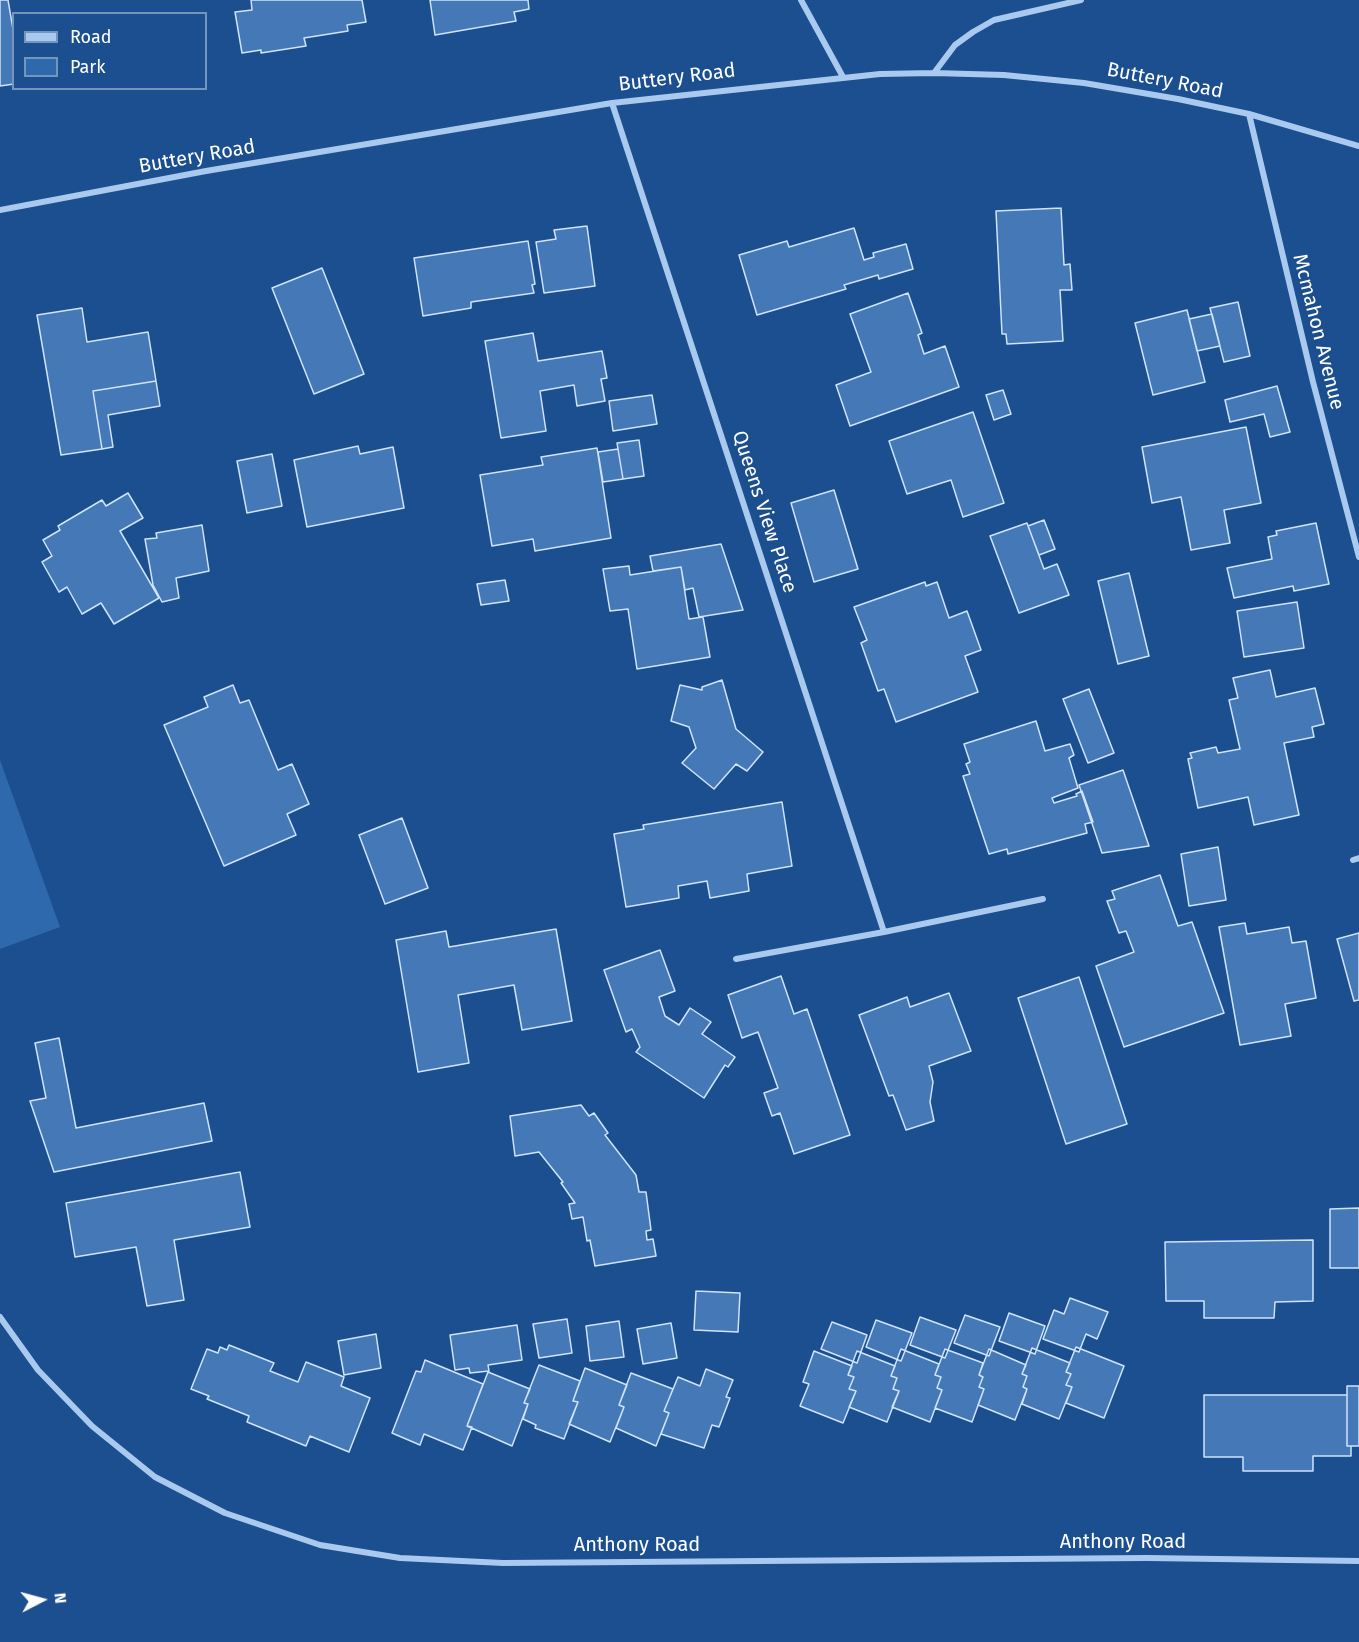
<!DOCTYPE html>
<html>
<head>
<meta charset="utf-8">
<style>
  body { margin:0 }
  #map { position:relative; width:1359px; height:1642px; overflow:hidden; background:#1b4f8f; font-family:"Fira Sans",sans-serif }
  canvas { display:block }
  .legend { position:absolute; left:12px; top:12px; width:195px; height:78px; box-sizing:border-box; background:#1b4f8f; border:2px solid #7695bc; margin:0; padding:8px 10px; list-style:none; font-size:18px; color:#fff }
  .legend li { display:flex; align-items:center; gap:12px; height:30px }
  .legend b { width:30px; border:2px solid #7695bc }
  .north { position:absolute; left:12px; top:1570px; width:60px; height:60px; -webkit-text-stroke:4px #1b4f8f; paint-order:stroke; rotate:84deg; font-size:16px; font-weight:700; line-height:24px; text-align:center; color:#fff }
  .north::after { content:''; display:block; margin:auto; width:21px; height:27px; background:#fff; clip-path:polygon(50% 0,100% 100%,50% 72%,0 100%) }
</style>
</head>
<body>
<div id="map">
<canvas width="1359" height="1642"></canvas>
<ul class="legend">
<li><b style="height:8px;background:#a9c9ee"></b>Road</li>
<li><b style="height:16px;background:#2e69ad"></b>Park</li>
</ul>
<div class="north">N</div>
</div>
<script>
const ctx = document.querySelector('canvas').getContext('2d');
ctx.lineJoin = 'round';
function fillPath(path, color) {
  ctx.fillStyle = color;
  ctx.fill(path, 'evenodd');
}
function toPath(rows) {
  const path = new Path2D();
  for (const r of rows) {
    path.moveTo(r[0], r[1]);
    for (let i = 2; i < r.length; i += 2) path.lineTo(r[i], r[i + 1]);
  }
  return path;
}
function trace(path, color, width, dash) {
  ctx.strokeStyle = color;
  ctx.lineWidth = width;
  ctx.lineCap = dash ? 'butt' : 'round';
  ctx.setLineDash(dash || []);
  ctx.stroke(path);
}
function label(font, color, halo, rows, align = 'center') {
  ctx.font = font + ' "Fira Sans",sans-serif';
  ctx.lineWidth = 4.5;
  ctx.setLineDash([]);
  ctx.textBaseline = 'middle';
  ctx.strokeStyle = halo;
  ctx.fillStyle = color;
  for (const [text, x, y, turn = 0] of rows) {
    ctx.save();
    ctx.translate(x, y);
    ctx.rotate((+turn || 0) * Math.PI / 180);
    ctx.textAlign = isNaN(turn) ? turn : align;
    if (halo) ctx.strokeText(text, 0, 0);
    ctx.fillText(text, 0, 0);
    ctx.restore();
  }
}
const green = toPath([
  [0,760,60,927,0,949]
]);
const building = toPath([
  [0,0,8,0,14,35,14,84,0,86,0,0],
  [251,0,362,0,366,22,347,25,348,31,304,38,306,46,261,53,261,50,242,53,235,12,252,10,251,0],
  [430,0,528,0,529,9,514,12,516,21,435,35,430,0],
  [1061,208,1064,265,1070,264,1072,290,1060,290,1063,341,1007,344,1006,334,1002,334,996,211,1061,208],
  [587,226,595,286,544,293,536,242,556,239,554,230,587,226],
  [854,228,864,260,874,257,873,253,906,244,913,269,879,279,878,275,844,285,846,289,757,315,739,255,787,241,789,247,854,228],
  [528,241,535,284,532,285,534,293,471,302,471,308,423,316,414,258,528,241],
  [322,268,364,374,314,394,272,288,322,268],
  [908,293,922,333,918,335,924,354,945,346,959,387,850,426,836,385,871,372,850,314,908,293],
  [1238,302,1250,356,1224,362,1210,308,1238,302],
  [82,308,87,342,148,332,156,381,93,391,102,449,61,455,37,315,82,308],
  [1187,310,1205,382,1153,395,1135,323,1187,310],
  [1212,314,1220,346,1197,351,1189,319,1212,314],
  [533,333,538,361,602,351,607,378,601,379,605,401,577,406,574,385,540,391,546,431,501,438,485,341,533,333],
  [156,381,160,406,108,415,113,447,102,449,93,391,156,381],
  [1277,386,1290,432,1270,437,1264,414,1230,422,1225,400,1277,386],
  [1003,390,1011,414,994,420,986,395,1003,390],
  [652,395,657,424,613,431,609,401,652,395],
  [973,412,1004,503,963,517,951,480,907,494,889,441,973,412],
  [1246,427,1261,503,1224,510,1230,543,1191,550,1181,497,1152,503,1142,447,1246,427],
  [639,440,644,476,623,479,617,443,639,440],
  [358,446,360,454,393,447,404,508,307,527,294,460,358,446],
  [597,448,611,538,535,551,533,539,492,546,480,475,543,465,541,457,597,448],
  [618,449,623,479,603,482,598,452,618,449],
  [272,454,282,506,247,513,237,461,272,454],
  [834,490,858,569,814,582,791,503,834,490],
  [128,493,143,518,120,531,159,598,114,624,101,603,82,614,67,587,59,592,42,562,52,556,43,540,60,530,58,526,102,500,106,506,128,493],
  [1044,520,1055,549,1039,555,1028,526,1044,520],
  [1027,523,1044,569,1057,564,1069,595,1019,613,990,536,1027,523],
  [1316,523,1329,584,1294,591,1293,586,1234,598,1227,568,1272,559,1268,537,1277,535,1276,531,1316,523],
  [202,525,209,571,176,578,179,598,162,602,153,585,145,539,157,538,156,533,202,525],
  [721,544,743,610,699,617,693,588,685,590,681,567,653,571,650,556,721,544],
  [629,566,630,575,681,567,689,619,703,617,710,657,637,669,628,609,610,611,603,569,629,566],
  [1129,573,1149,656,1118,664,1098,581,1129,573],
  [505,580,509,601,481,605,477,584,505,580],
  [925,582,926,586,937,582,949,618,967,611,981,650,965,656,978,692,896,722,884,689,878,691,861,643,867,640,854,607,925,582],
  [1297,602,1304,648,1244,657,1237,611,1297,602],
  [1270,670,1276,697,1315,688,1324,724,1312,727,1314,737,1284,743,1299,815,1254,825,1248,797,1198,808,1188,759,1192,758,1190,753,1216,747,1218,753,1240,749,1229,700,1238,698,1233,678,1270,670],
  [722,680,736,729,763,752,747,771,736,764,714,789,682,763,696,748,689,727,671,721,680,685,702,690,702,687,722,680],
  [233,685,240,703,249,700,278,770,292,764,309,804,287,814,296,835,224,866,164,725,208,707,204,697,233,685],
  [1089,689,1114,753,1088,763,1063,699,1089,689],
  [1036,721,1045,751,1070,744,1074,755,1069,758,1078,788,1052,798,1054,803,1077,796,1076,794,1082,791,1093,822,1085,824,1087,833,1008,854,1007,849,989,854,963,776,970,774,966,764,970,762,964,744,1036,721],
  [1123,770,1149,846,1102,853,1079,785,1123,770],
  [782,802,792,866,747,874,749,891,710,898,707,881,678,886,679,898,626,907,614,834,644,829,643,825,782,802],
  [402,818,428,888,385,904,359,835,402,818],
  [1218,847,1226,900,1189,906,1181,854,1218,847],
  [1160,875,1178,926,1192,922,1224,1013,1124,1047,1096,966,1134,952,1126,931,1119,933,1107,901,1115,899,1112,891,1160,875],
  [1245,923,1247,934,1289,927,1292,943,1306,941,1316,998,1285,1004,1291,1036,1240,1045,1219,927,1245,923],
  [556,929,572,1021,522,1030,514,985,458,995,469,1063,418,1072,396,940,446,931,449,947,556,929],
  [1359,933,1359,1000,1354,1001,1337,939,1359,933],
  [660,950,675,991,659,997,665,1016,679,1025,690,1008,711,1022,702,1034,735,1057,728,1067,725,1065,704,1098,636,1052,640,1047,632,1029,626,1032,604,970,660,950],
  [781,976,794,1014,807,1009,850,1135,794,1154,780,1113,772,1116,764,1093,778,1088,758,1032,742,1038,728,995,781,976],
  [1079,977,1127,1124,1066,1144,1018,998,1079,977],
  [949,993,971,1051,929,1066,933,1082,930,1102,934,1121,906,1130,893,1095,889,1096,859,1015,907,997,910,1007,949,993],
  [59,1038,76,1128,204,1103,212,1141,54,1172,30,1101,46,1098,35,1043,59,1038],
  [581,1105,589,1116,594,1113,608,1133,605,1135,636,1175,639,1192,646,1192,651,1230,646,1231,647,1240,653,1239,656,1256,595,1266,590,1240,587,1241,583,1217,572,1219,569,1204,575,1203,561,1183,563,1182,539,1152,515,1156,510,1116,581,1105],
  [240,1172,250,1227,174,1240,184,1300,147,1306,136,1247,75,1257,66,1203,240,1172],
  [1359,1208,1359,1268,1330,1268,1330,1209,1359,1208],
  [1313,1240,1313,1301,1275,1302,1274,1318,1204,1318,1204,1301,1166,1301,1165,1242,1313,1240],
  [696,1291,740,1293,738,1332,694,1330,696,1291],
  [1070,1298,1108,1312,1097,1339,1086,1334,1079,1352,1043,1339,1054,1310,1064,1314,1070,1298],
  [1009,1313,1045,1326,1035,1354,999,1341,1009,1313],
  [965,1315,1000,1327,989,1356,954,1343,965,1315],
  [920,1317,956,1330,945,1358,910,1345,920,1317],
  [567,1319,572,1353,539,1358,533,1324,567,1319],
  [876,1320,912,1333,901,1361,866,1347,876,1320],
  [619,1321,624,1357,590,1361,586,1326,619,1321],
  [832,1322,867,1335,857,1363,821,1349,832,1322],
  [671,1323,677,1358,643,1364,637,1329,671,1323],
  [517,1325,522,1360,488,1365,489,1371,470,1373,469,1368,455,1370,450,1335,517,1325],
  [376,1334,381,1368,344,1375,338,1341,376,1334],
  [229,1345,274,1363,270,1371,298,1382,306,1362,344,1377,341,1386,370,1398,349,1452,310,1436,306,1446,247,1422,249,1416,207,1399,209,1396,191,1389,207,1349,218,1353,220,1347,227,1350,229,1345],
  [1076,1347,1124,1366,1104,1418,1066,1403,1072,1387,1066,1385,1071,1374,1066,1372,1076,1347],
  [1032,1348,1070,1363,1066,1372,1071,1374,1066,1385,1072,1387,1059,1419,1022,1404,1027,1389,1023,1387,1027,1376,1022,1374,1032,1348],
  [901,1349,939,1364,935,1375,941,1377,937,1388,942,1390,930,1422,892,1407,899,1391,893,1389,897,1378,891,1376,901,1349],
  [945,1349,983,1363,979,1375,983,1377,979,1387,984,1389,972,1422,935,1408,942,1390,937,1388,941,1377,935,1375,945,1349],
  [989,1349,1026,1365,1022,1374,1027,1376,1023,1387,1027,1389,1015,1420,978,1405,984,1389,979,1387,983,1377,979,1375,989,1349],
  [814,1351,852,1366,848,1375,854,1377,849,1389,856,1391,843,1423,800,1406,809,1384,803,1382,814,1351],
  [857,1351,895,1366,891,1376,897,1378,893,1389,899,1391,887,1422,849,1407,856,1391,849,1389,854,1377,848,1375,857,1351],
  [425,1360,483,1384,467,1426,472,1427,463,1450,424,1434,420,1445,392,1433,416,1371,421,1372,425,1360],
  [539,1365,580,1381,573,1401,578,1402,564,1439,535,1428,536,1425,523,1419,528,1404,524,1403,539,1365],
  [585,1368,627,1385,619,1405,624,1407,610,1442,569,1424,578,1402,573,1401,585,1368],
  [706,1369,733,1380,726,1397,730,1398,719,1427,712,1425,704,1448,661,1434,669,1413,664,1411,678,1377,700,1386,706,1369],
  [488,1372,530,1389,524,1403,528,1404,512,1446,467,1426,488,1372],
  [631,1373,673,1389,664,1411,669,1413,656,1446,616,1428,624,1407,619,1405,631,1373],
  [1347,1386,1359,1386,1359,1446,1347,1446,1347,1386],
  [1204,1395,1347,1395,1347,1446,1351,1446,1351,1456,1313,1456,1313,1471,1243,1471,1243,1457,1204,1457,1204,1395]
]);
const street = toPath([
  [801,0,843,77],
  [934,73,955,45,973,32,994,20,1081,0],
  [612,103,884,932],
  [1249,114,1313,382,1359,557],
  [0,210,206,171,612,103,880,74,934,73,1004,75,1084,83,1178,99,1249,114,1359,146],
  [1353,860,1359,858],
  [736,959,884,932,1043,899],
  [0,1317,38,1370,92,1426,155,1477,225,1513,320,1545,400,1558,503,1563,1147,1558,1359,1561]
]);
const streetNames = [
  ["Buttery Road",677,78,-7],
  ["Buttery Road",1165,81,11],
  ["Buttery Road",197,157,-10],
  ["Mcmahon Avenue",1318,332,76],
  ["Queens View Place",764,512,72],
  ["Anthony Road",1123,1542],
  ["Anthony Road",637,1545]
];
fillPath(green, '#2e69ad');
fillPath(building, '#4478b7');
trace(building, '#cfe3fa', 1.5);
trace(street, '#a9c9ee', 6);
label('20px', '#fff', '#1b4f8f', streetNames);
</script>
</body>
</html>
